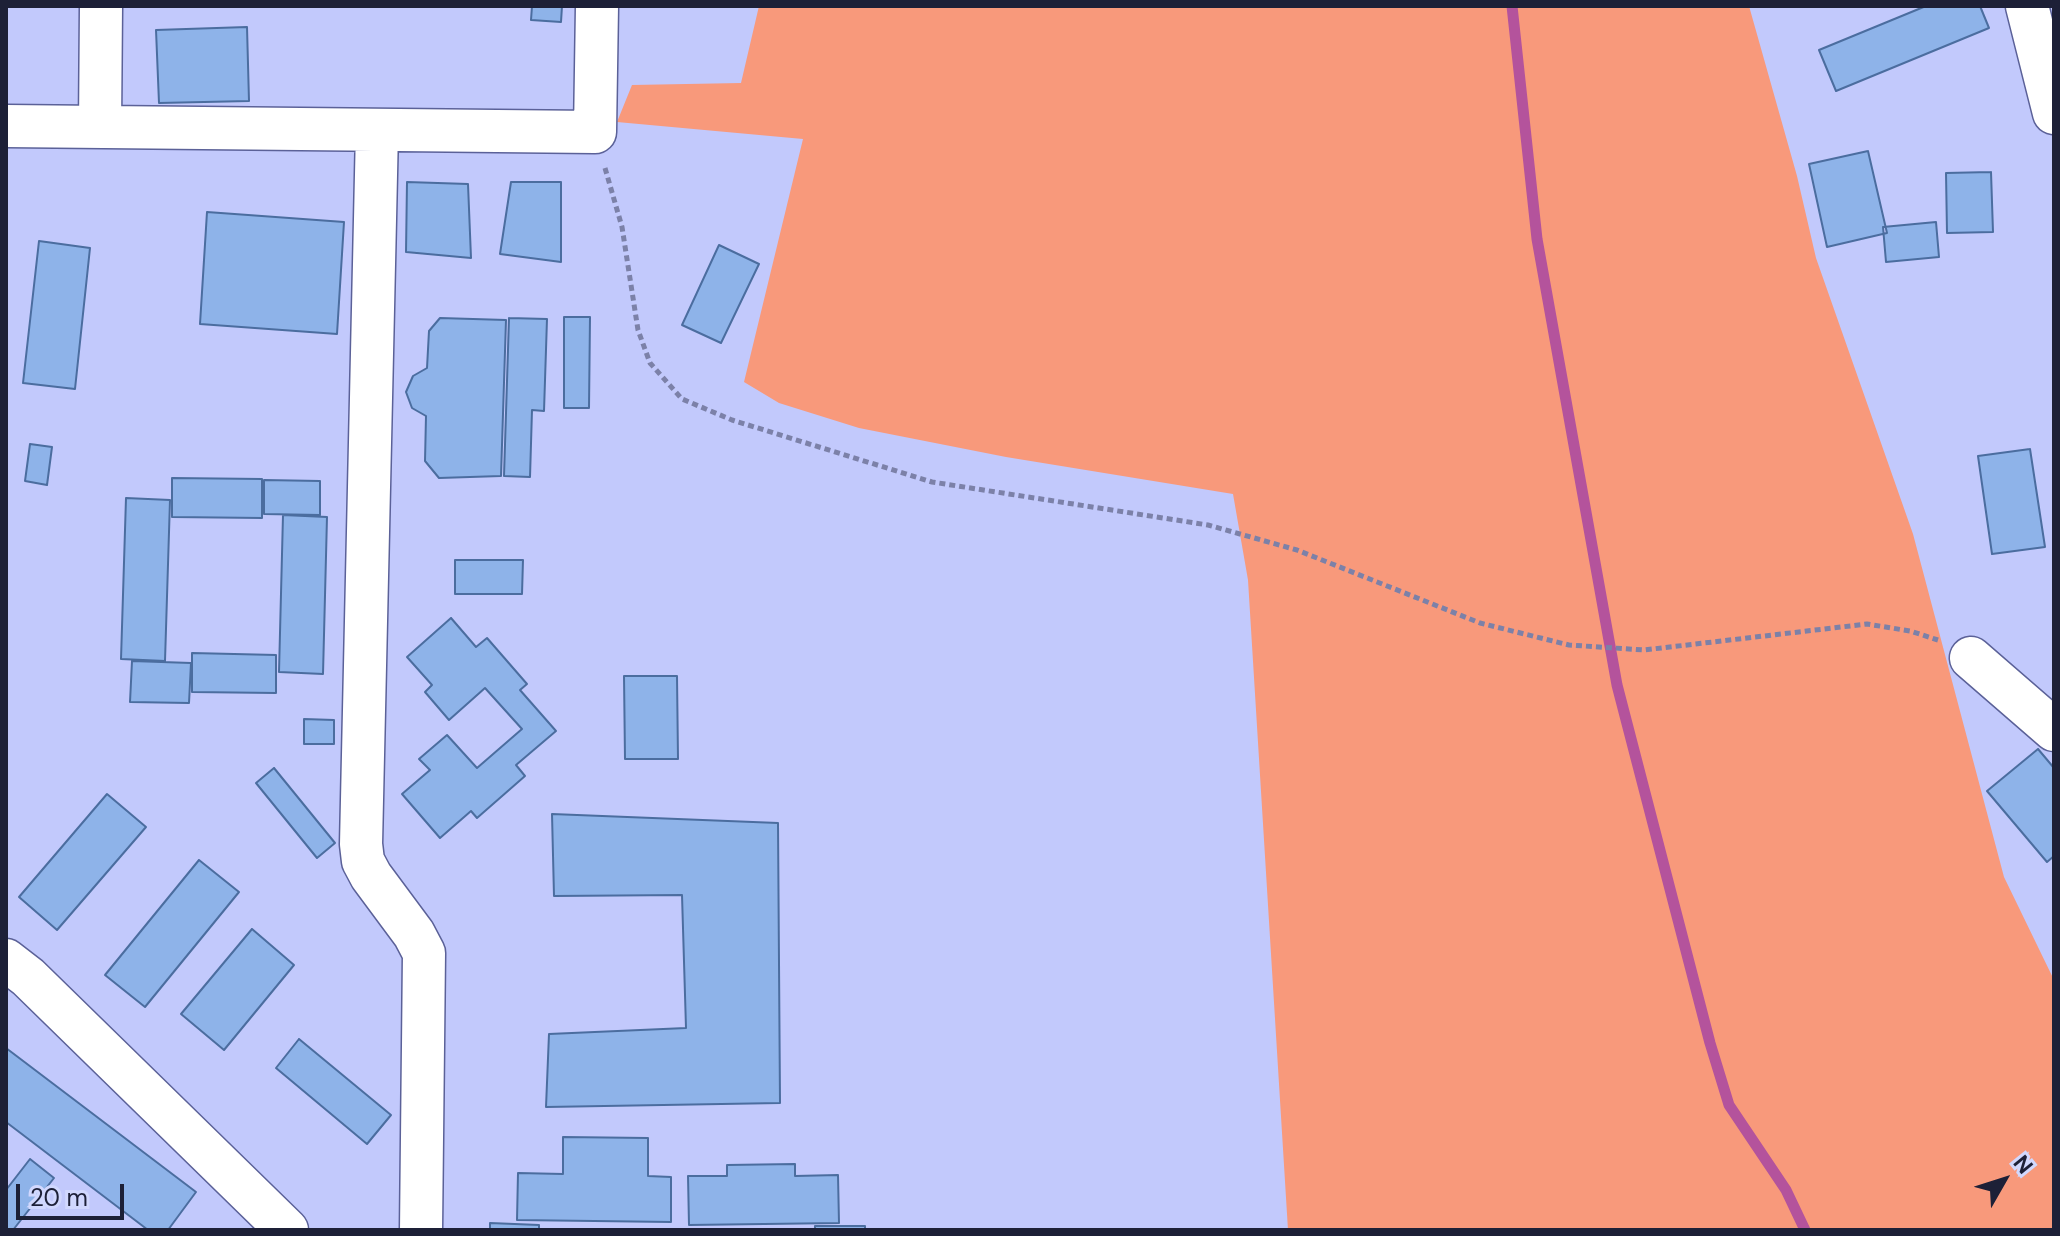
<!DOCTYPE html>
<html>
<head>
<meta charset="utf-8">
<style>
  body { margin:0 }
  #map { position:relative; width:2060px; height:1236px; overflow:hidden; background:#c2c9fc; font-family:"DM Sans",sans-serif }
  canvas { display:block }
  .frame { position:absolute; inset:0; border:8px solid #1d2037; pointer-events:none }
  .north { position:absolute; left:1964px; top:1140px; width:80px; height:80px; -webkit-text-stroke:6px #d1d8fe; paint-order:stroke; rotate:51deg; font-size:22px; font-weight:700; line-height:32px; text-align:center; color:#1d2037 }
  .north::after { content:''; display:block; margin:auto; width:28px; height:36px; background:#1d2037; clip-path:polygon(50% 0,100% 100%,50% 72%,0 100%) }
  .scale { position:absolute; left:16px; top:1184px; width:108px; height:36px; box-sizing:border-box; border:4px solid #1d2037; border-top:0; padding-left:10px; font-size:24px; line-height:28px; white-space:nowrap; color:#1d2037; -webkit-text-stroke:6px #d1d8fe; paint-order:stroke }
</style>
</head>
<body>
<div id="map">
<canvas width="2060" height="1236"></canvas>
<div class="frame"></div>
<div class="north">N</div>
<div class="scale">20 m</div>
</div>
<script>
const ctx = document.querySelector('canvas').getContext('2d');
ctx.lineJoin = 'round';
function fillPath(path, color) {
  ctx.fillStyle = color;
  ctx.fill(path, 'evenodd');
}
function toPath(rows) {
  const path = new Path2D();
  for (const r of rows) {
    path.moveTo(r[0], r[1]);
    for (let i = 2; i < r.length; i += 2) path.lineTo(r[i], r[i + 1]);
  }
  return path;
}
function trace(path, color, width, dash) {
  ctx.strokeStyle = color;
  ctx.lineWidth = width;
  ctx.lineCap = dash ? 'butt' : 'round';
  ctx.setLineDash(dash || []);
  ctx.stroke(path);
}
const green = toPath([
  [759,6,1749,6,1797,176,1816,258,1913,534,2004,877,2054,980,2054,1230,1288,1230,1248,580,1233,494,1006,457,859,428,779,403,744,382,803,139,617,122,632,85,741,83]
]);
const stream = toPath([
  [1512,6,1537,239,1617,685,1710,1043,1729,1105,1786,1190,1805,1230]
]);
const building = toPath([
  [532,6,562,6,561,22,531,20,532,6],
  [1926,6,1980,6,1989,28,1836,91,1819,50,1926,6],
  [247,27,249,101,159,103,156,30,247,27],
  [1868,151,1887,233,1827,247,1809,164,1868,151],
  [1991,172,1993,232,1947,233,1946,173,1991,172],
  [407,182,468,184,471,258,406,252,407,182],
  [511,182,561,182,561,262,500,254,511,182],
  [207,212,344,222,337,334,200,324,207,212],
  [1936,222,1939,257,1886,262,1883,227,1936,222],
  [39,241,90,248,75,389,23,383,39,241],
  [719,245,759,264,721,343,682,325,719,245],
  [564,317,590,317,589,408,564,408,564,317],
  [440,318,506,320,501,476,439,478,425,461,426,416,412,408,406,392,413,376,427,368,429,331,440,318],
  [509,318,547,319,544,411,532,410,530,477,504,476,509,318],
  [30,444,52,447,47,485,25,481,30,444],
  [2030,449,2045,547,1992,554,1978,456,2030,449],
  [172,478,262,479,262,518,172,517,172,478],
  [264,480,320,481,320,515,264,514,264,480],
  [126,498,170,500,165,661,121,659,126,498],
  [283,515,327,517,323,674,279,672,283,515],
  [455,560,523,560,522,594,455,594,455,560],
  [451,618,476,647,487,638,527,684,520,690,556,731,516,765,525,776,477,818,471,811,440,838,402,794,430,770,419,759,447,735,477,768,522,729,485,688,449,720,425,692,432,685,407,657,451,618],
  [192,653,276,655,276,693,192,692,192,653],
  [132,661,191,663,189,703,130,702,132,661],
  [624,676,677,676,678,759,625,759,624,676],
  [304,719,334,720,334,744,304,744,304,719],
  [2038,749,2054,768,2054,856,2047,862,1987,791,2038,749],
  [274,768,335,843,317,858,256,783,274,768],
  [107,794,146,827,57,930,19,897,107,794],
  [552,814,778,823,780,1103,546,1107,549,1034,686,1028,682,895,554,896,552,814],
  [199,860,239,892,145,1007,105,975,199,860],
  [252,929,294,965,224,1050,181,1014,252,929],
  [299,1039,391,1115,367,1144,276,1068,299,1039],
  [6,1048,196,1192,168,1230,148,1230,6,1122,6,1048],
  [563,1137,648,1138,648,1176,671,1177,671,1222,517,1220,518,1173,563,1174,563,1137],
  [30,1159,54,1178,13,1230,6,1230,6,1190,30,1159],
  [795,1164,795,1176,838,1175,839,1223,689,1225,688,1176,727,1176,727,1165,795,1164],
  [490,1223,539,1225,539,1230,490,1230,490,1223],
  [815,1226,865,1226,865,1230,815,1230,815,1226]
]);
const path = toPath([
  [605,168,622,227,638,330,650,363,682,399,732,420,932,482,1208,525,1297,550,1480,623,1569,645,1644,650,1867,624,1910,631,1938,640]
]);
const minor = toPath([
  [2027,6,2054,113],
  [6,126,595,132,597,6],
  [100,127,101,6],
  [377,130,361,844,363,861,371,876,414,934,424,953,421,1230],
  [1971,658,2054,730],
  [6,960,28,977,287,1230]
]);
fillPath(green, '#f8997b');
trace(stream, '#b4539c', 11);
fillPath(building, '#8eb3e9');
trace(building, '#4b6d9f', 2);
trace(minor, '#5b6198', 45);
trace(path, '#7c81a8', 5, [6, 4]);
trace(minor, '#fff', 42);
</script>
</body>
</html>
